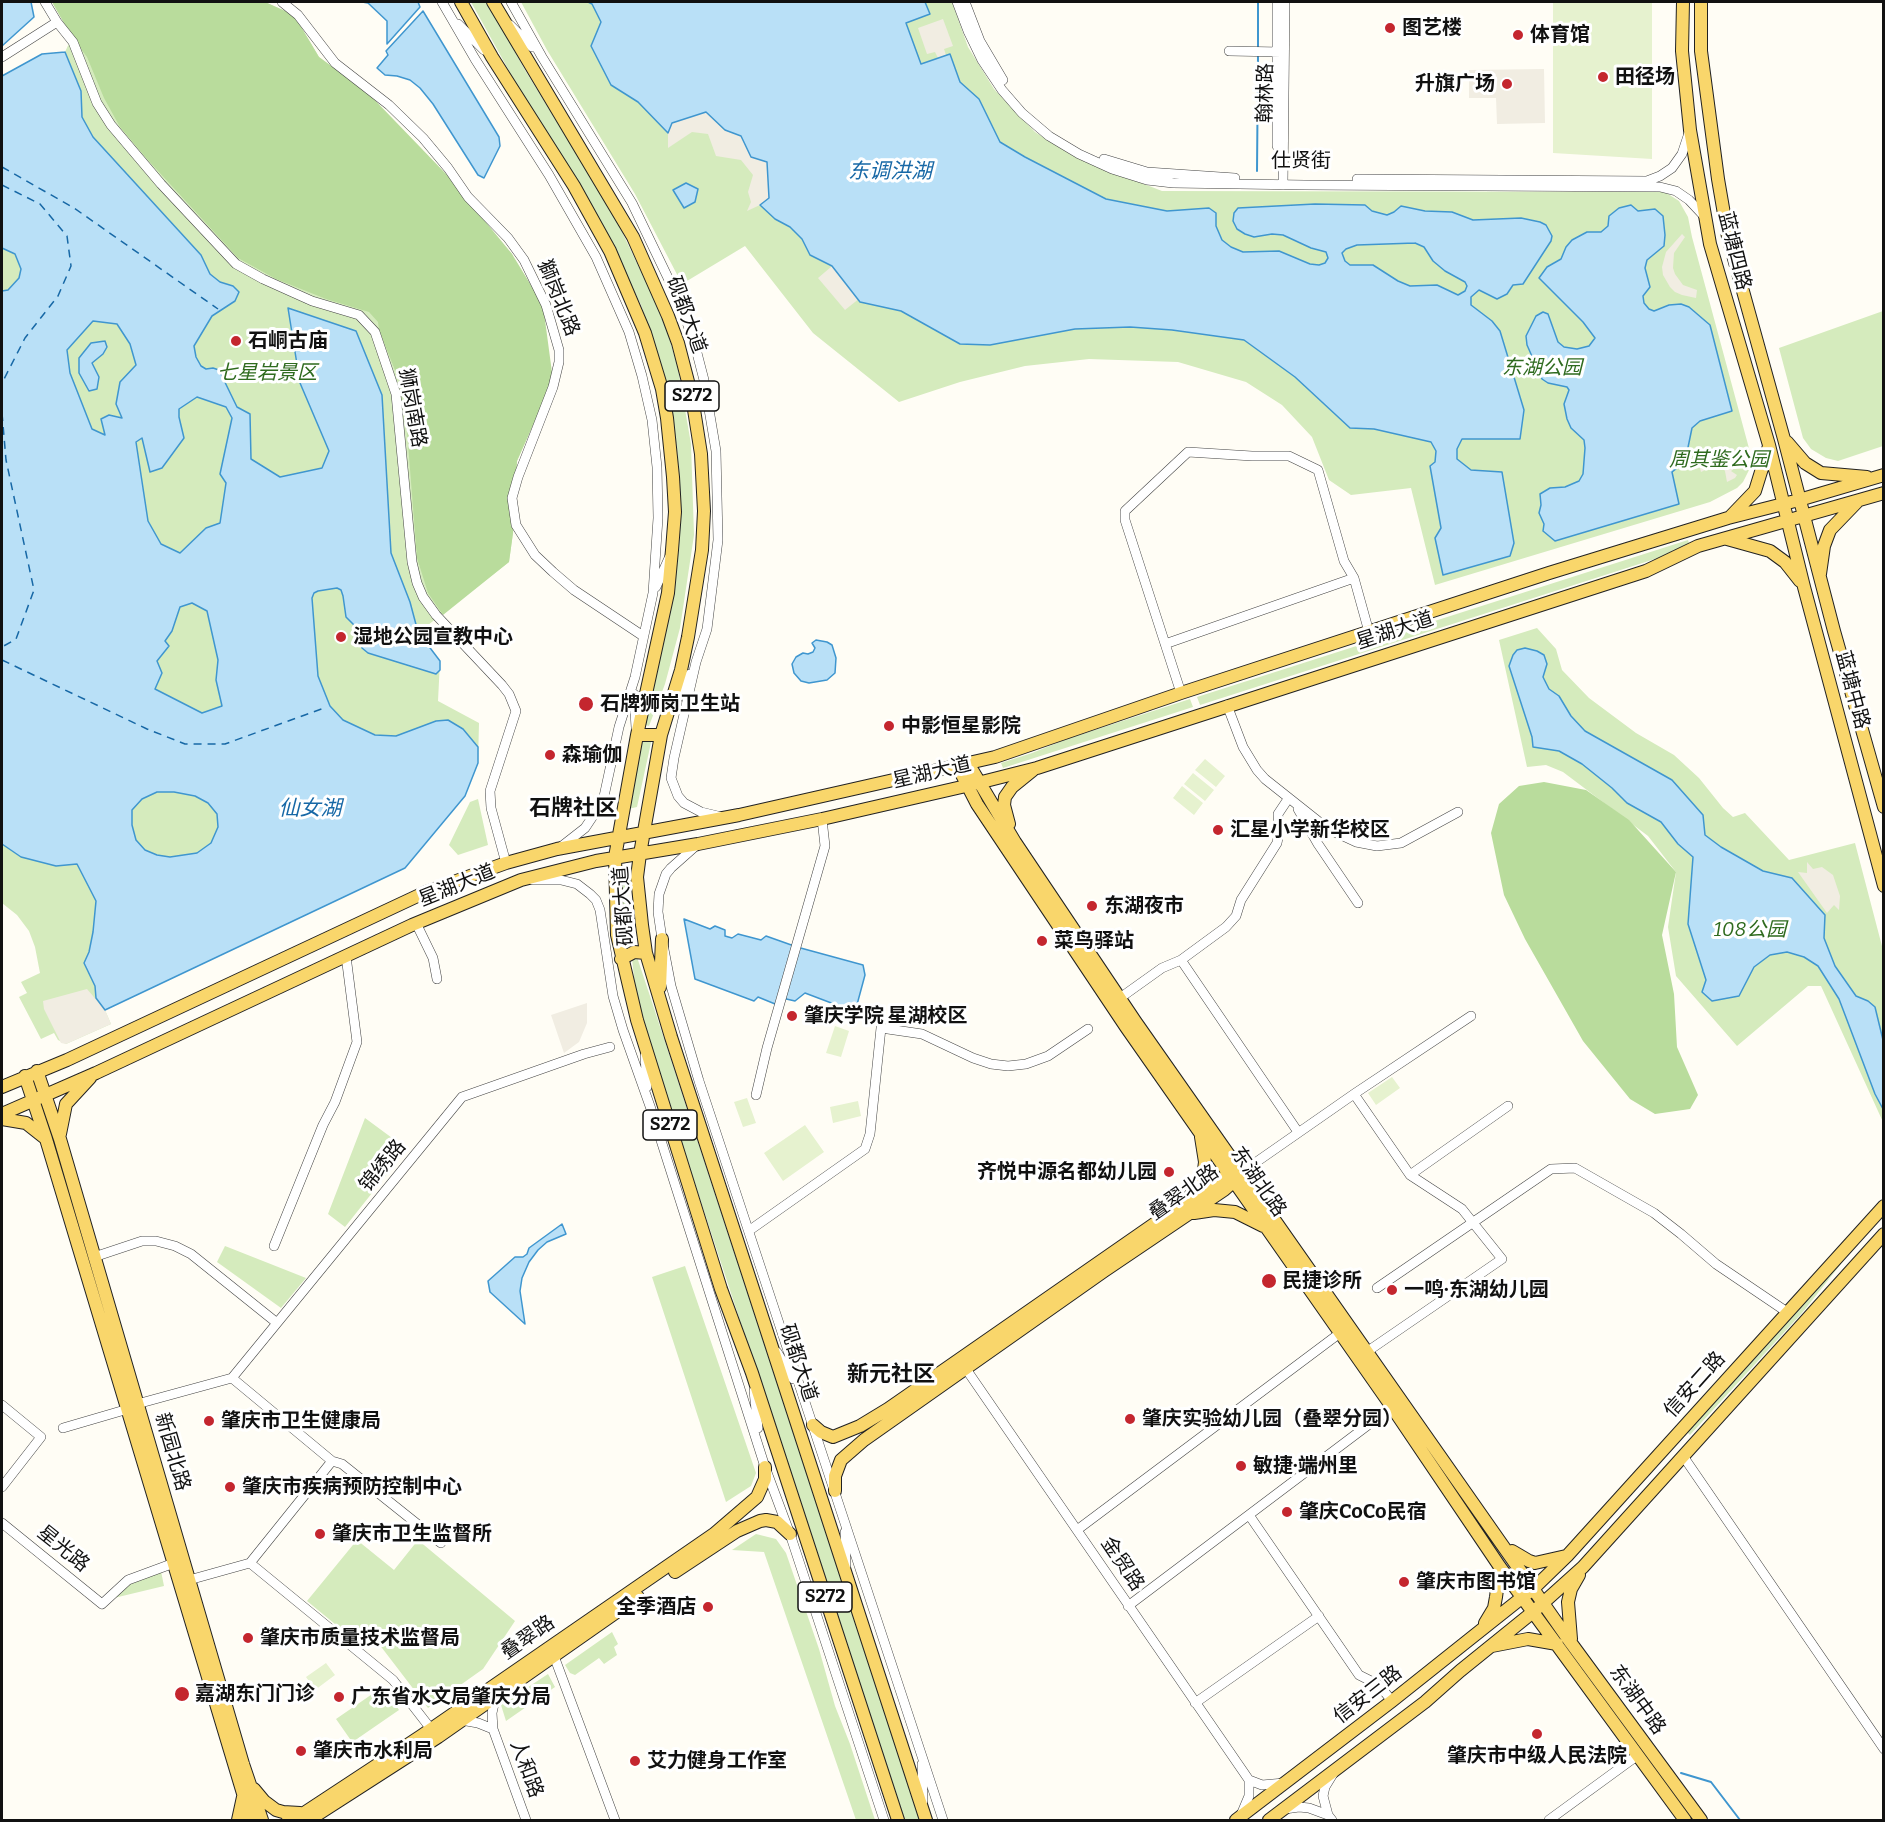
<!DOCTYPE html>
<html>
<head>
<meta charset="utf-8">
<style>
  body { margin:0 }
  #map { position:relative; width:1885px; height:1822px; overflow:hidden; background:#fffdf5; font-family:Bitter,serif }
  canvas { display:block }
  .frame { position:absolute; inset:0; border:3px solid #111; pointer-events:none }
</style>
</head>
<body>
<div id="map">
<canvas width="1885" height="1822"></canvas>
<div class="frame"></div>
</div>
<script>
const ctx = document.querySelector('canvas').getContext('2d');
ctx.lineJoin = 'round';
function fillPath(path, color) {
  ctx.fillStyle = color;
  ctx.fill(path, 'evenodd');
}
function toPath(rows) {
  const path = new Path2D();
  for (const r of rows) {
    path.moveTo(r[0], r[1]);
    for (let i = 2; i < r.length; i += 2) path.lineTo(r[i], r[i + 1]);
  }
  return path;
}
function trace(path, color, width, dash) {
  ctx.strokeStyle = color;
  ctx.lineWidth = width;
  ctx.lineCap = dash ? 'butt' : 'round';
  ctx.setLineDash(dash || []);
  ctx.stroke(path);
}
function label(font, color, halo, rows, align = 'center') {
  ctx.font = font + ' Bitter,"Noto Sans SC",serif';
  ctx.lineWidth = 6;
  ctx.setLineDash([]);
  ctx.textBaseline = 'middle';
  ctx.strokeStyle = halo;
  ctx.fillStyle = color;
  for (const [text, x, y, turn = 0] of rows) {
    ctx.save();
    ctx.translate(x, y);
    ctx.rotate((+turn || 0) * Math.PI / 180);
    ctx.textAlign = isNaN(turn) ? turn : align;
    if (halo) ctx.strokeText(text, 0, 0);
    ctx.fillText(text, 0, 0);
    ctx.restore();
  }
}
const green = toPath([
  [52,2,265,2,294,15,319,57,368,93,512,254,553,380,517,461,513,533,509,562,419,632,440,661,438,701,479,723,478,763,465,796,405,868,105,1010,111,1024,66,1044,58,1040,54,1033,41,1039,19,997,27,993,21,982,40,973,35,947,29,931,17,915,2,903,2,76,42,54,65,52,72,37],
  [471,2,487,2,525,70,615,217,653,297,668,334,678,369,691,444,694,535,680,628,665,684,649,726,645,725,679,489,677,448,664,373,641,305,603,226,513,78],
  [521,2,952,2,968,47,994,89,1035,132,1075,157,1162,191,1665,192,1679,201,1688,217,1692,237,1750,452,1750,468,1743,482,1737,488,1710,502,1435,585,1411,488,1351,495,1329,480,1312,437,1282,405,1246,382,1178,362,1089,359,1025,366,960,382,899,402,813,333,745,246,682,284,635,194,547,50],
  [1883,311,1883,446,1838,461,1826,458,1811,449,1803,438,1779,348],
  [1688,540,1689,543,1658,558,1200,705,1197,697],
  [1537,628,1556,649,1562,670,1589,698,1636,733,1674,755,1699,778,1723,808,1733,817,1745,813,1789,860,1855,843,1883,950,1883,1122,1821,986,1808,986,1737,1046,1676,976,1668,927,1676,872,1648,836,1563,772,1546,765,1527,767,1499,640],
  [1190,699,1193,707,1003,768,1001,763,1032,753,1067,739],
  [643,737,652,738,637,807,628,809],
  [478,799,488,845,458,855,449,845,470,802],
  [626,874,629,924,633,945,625,949,617,875],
  [637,957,651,999,920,1820,904,1820,661,1080,637,1004,632,959],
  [365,1118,407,1149,345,1227,328,1214],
  [225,1246,306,1278,281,1308,217,1262],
  [1837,1261,1841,1264,1802,1313,1690,1435,1684,1429],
  [685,1266,756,1473,751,1486,726,1502,652,1277],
  [756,1534,776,1539,786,1553,819,1649,835,1706,850,1744,875,1820,856,1820,764,1552,732,1550],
  [357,1540,394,1570,418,1540,515,1621,483,1669,428,1708,369,1631,358,1643,307,1601],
  [161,1571,164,1586,114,1598,123,1587,134,1581],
  [612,1632,618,1644,614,1647,617,1655,604,1664,599,1658,575,1675,570,1673,565,1665],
  [548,1674,555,1687,506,1721,501,1705],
  [381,1688,386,1690,399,1710,354,1741,350,1739,336,1719]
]);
const forest = toPath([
  [52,2,265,2,294,15,319,57,368,93,448,176,512,254,543,305,553,380,517,461,513,533,509,562,443,615,428,593,417,558,404,393,379,330,378,322,369,312,326,299,276,279,238,258,147,159,120,127,104,98,87,57,72,37],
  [1544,782,1586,790,1629,820,1676,872,1662,935,1674,994,1677,1047,1698,1095,1690,1109,1655,1114,1630,1099,1583,1041,1525,939,1504,895,1491,833,1499,804,1519,786]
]);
const pitch = toPath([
  [1553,2,1652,2,1652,159,1553,153],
  [1205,759,1225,776,1216,787,1195,770],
  [1193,773,1214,790,1205,801,1184,784],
  [1182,786,1203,803,1194,815,1173,798],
  [835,1026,849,1031,841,1057,826,1053],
  [1392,1077,1400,1088,1376,1105,1368,1093],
  [747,1098,756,1123,743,1127,734,1102],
  [858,1101,861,1116,833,1123,830,1107],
  [805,1125,824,1152,783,1181,764,1153],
  [326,1663,335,1675,315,1690,306,1677]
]);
const plaza = toPath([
  [943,19,953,46,944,49,946,55,938,58,935,52,927,54,918,28],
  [1544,69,1545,123,1497,124,1496,98,1469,98,1469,70],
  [706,112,724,130,741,136,751,157,767,161,769,198,760,205,747,211,751,202,748,192,753,175,741,160,716,156,708,134,692,132,668,148,668,133,671,123],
  [1682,234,1685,237,1674,253,1673,268,1675,274,1683,285,1697,290,1696,298,1682,295,1675,292,1670,287,1663,275,1662,267,1666,252],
  [838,261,865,294,845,310,818,278],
  [1702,449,1719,459,1726,453,1734,455,1738,463,1735,468,1731,471,1737,475,1735,478,1727,482,1725,471,1719,463,1701,472,1698,460],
  [1807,862,1813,869,1822,867,1833,875,1840,896,1839,910,1834,905,1827,913,1798,872,1807,873],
  [87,989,105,1010,111,1024,66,1044,61,1043,44,1009,43,1001],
  [587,1003,587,1023,579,1042,564,1053,551,1015]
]);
const water = toPath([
  [2,2,31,2,34,17,2,46,2,2],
  [362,2,418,2,420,7,387,44,387,21,368,3,362,2],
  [588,2,925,2,930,14,906,23,921,64,950,54,960,82,979,99,1000,142,1025,157,1106,199,1167,211,1209,208,1216,213,1216,226,1222,240,1231,247,1243,252,1279,251,1310,264,1319,265,1325,263,1328,258,1326,252,1311,248,1283,235,1272,234,1254,237,1245,234,1237,229,1233,221,1234,213,1238,208,1315,204,1365,205,1372,211,1387,215,1394,212,1401,206,1425,211,1452,212,1473,220,1521,218,1540,222,1546,225,1552,236,1551,241,1523,284,1513,285,1507,294,1497,299,1479,290,1471,297,1471,305,1492,321,1500,331,1524,410,1520,439,1462,439,1457,449,1457,459,1471,470,1502,472,1514,543,1510,556,1443,575,1435,538,1441,528,1430,466,1435,462,1436,451,1431,442,1374,429,1350,428,1295,377,1244,340,1172,330,1130,327,1075,329,990,345,960,344,901,311,860,302,832,266,810,255,802,239,790,227,775,219,760,205,769,198,767,162,751,157,741,136,725,130,706,112,672,123,668,133,638,102,611,85,591,46,601,22,592,4,588,2],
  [1415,243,1424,247,1433,261,1445,271,1465,282,1467,286,1465,291,1458,295,1437,285,1410,286,1398,281,1373,265,1350,265,1345,261,1342,253,1346,249,1357,245,1415,243],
  [423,11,499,137,500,146,484,178,478,175,433,104,420,88,410,80,397,76,385,75,377,68,388,55,386,51,423,11],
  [65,52,81,91,82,117,93,137,201,255,210,274,220,282,233,286,239,292,235,301,212,316,194,346,196,357,201,366,206,369,213,368,219,370,237,407,250,414,251,459,280,477,322,468,329,451,300,383,288,308,356,331,382,395,391,553,410,602,418,632,440,661,440,670,436,674,368,653,362,648,355,626,346,617,343,596,341,590,337,588,318,591,314,593,312,598,318,676,330,706,343,720,375,735,396,736,436,721,448,720,463,729,478,747,478,763,465,796,405,868,105,1010,96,998,95,986,84,963,89,952,93,932,96,901,77,864,56,866,21,857,2,844,2,291,8,290,19,278,21,269,15,254,2,248,2,76,42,54,65,52],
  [93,321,117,324,130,344,136,365,120,382,116,404,122,418,109,415,101,419,105,435,92,429,70,373,67,350,93,321],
  [197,397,226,407,232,418,220,474,226,483,220,523,206,528,180,553,161,544,148,521,136,442,142,438,150,472,162,468,184,438,179,417,179,409,197,397],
  [192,603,207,611,218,660,216,680,222,706,202,713,155,689,162,673,157,661,169,646,165,641,172,631,180,607,192,603],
  [157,792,174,792,195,796,208,803,217,814,218,827,211,843,197,853,170,857,157,855,145,850,136,840,132,825,132,810,142,799,157,792],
  [686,183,698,189,695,202,684,208,673,190,686,183],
  [1631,205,1638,211,1655,209,1663,216,1665,235,1664,246,1647,260,1645,268,1650,287,1643,296,1644,303,1649,309,1654,311,1669,305,1681,304,1689,307,1710,325,1732,411,1700,421,1692,428,1685,462,1672,472,1679,504,1555,541,1543,531,1544,524,1539,513,1541,505,1540,494,1550,488,1565,487,1579,481,1583,474,1585,448,1584,440,1571,428,1567,419,1564,404,1569,390,1567,387,1548,383,1542,379,1527,345,1526,336,1536,316,1543,312,1548,314,1558,342,1564,347,1577,349,1589,346,1595,338,1583,322,1539,278,1547,267,1561,259,1566,247,1572,240,1587,232,1601,232,1608,226,1609,216,1619,208,1631,205],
  [105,341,107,347,103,354,92,363,99,377,97,389,89,391,79,373,79,358,91,343,105,341],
  [816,640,827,642,832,645,836,658,835,673,827,680,809,683,801,681,794,673,792,664,796,657,803,653,808,654,813,652,815,648,812,643,816,640],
  [1525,648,1537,651,1544,655,1547,664,1543,677,1549,689,1559,696,1571,716,1585,731,1672,780,1703,815,1705,835,1721,847,1763,871,1792,878,1825,915,1824,938,1835,966,1856,996,1868,1001,1875,1007,1883,1040,1883,1109,1875,1094,1839,999,1818,966,1804,957,1787,952,1770,955,1754,967,1739,996,1712,1001,1702,992,1706,980,1688,924,1693,857,1678,844,1661,822,1627,803,1612,788,1582,764,1559,751,1533,747,1532,737,1509,666,1513,655,1517,650,1525,648],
  [684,919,710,929,715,926,725,930,725,936,732,938,738,934,761,940,766,936,797,947,863,965,865,975,855,1012,805,993,795,1001,782,998,780,1006,758,997,754,1001,695,979,684,919],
  [562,1224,566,1234,547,1242,538,1250,529,1262,522,1278,520,1291,525,1324,490,1292,488,1281,515,1257,523,1257,527,1254,529,1248,562,1224]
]);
const stream = toPath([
  [1258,50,1258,2],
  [1257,171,1258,55],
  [1681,1773,1711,1782,1740,1820]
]);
const ferry = toPath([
  [2,167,74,208,218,309],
  [2,185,40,204,67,236,71,266,58,296,25,338,2,383],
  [2,413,6,460,34,590,16,639,2,647],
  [2,660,147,729,185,744,225,744,324,708]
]);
const minor = toPath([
  [45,2,57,22,73,42,97,103,111,125,161,184,236,264,263,279,312,301,359,315,375,332,396,394,412,562,417,583,423,597,436,615,502,685,509,694,516,711,490,791,491,808,506,863],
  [282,2,298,15,335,63,389,105,423,138,448,168,468,197,508,238,524,260,546,305,559,350,559,362,553,387,518,477,512,498,516,525,535,555,553,572,574,590,643,636],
  [442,2,475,59,549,175,596,257,629,332,642,376,652,420,657,467,658,518,653,593,635,677,619,727,603,801,585,828,562,846],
  [511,2,542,57,632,203,682,307,697,353,704,380,716,451,718,540,707,629,696,662,674,758,671,778,678,796,684,803,701,812,722,817],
  [957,2,968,31,982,60,1002,90,1022,113,1049,136,1079,154,1112,169,1147,180,1173,183,1305,185,1660,187,1676,191,1689,200,1704,216],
  [965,2,980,41,1003,80],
  [1277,2,1277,146],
  [458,24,484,50],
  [510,25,532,47],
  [1229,51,1281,52],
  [2,57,57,22],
  [1104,159,1147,172,1235,178],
  [1357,179,1647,181,1660,176,1672,168,1682,154,1689,133],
  [1283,185,1285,2],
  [656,587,669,558],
  [1165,644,1354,578,1369,632],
  [1181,693,1125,520,1125,511,1188,452,1252,456,1289,456,1318,470,1344,561,1354,578],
  [634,694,636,728],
  [676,701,690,674],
  [1227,705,1243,747,1257,770,1265,779,1328,829,1356,842,1377,846,1401,843,1458,812],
  [1298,809,1318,844,1358,903],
  [698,844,671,868,666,874,659,894,658,912,662,939,671,986,699,1081,943,1820],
  [533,880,561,880,577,884,590,894,596,900,600,910,613,996,623,1030,651,1109,765,1467,790,1534,884,1820],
  [416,923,433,958,437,979],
  [1181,960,1298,1132],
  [1120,998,1162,968,1181,960,1226,927,1236,916,1241,900,1277,843,1279,833,1278,814,1288,799],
  [645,1056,647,1087],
  [1354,1094,1410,1175,1462,1209,1502,1259,1368,1351],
  [756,1095,767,1048,825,846,822,819],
  [1242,1172,1354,1094,1471,1016],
  [1410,1175,1508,1106],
  [750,1230,865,1149,870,1134,881,1028,922,1034,973,1058,991,1064,1008,1066,1026,1064,1048,1056,1088,1029],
  [274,1246,323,1125,335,1102,357,1042,346,956],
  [94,1257,142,1241,156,1241,175,1246,191,1254,277,1323],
  [1377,1288,1551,1169,1575,1168,1654,1213,1681,1234,1716,1264,1787,1312],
  [777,1352,793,1379],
  [966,1369,1249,1780],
  [232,1378,462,1097,584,1054,610,1047],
  [232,1378,332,1461,342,1464,441,1543],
  [754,1391,758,1428],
  [137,1404,232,1378],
  [2,1405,41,1437,2,1487],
  [63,1428,128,1409],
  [1683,1456,1884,1749],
  [1249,1515,1359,1675,1379,1685,1392,1701],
  [2,1523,102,1604,128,1580,174,1563],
  [1077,1530,1340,1333],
  [845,1532,846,1566],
  [250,1563,393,1680,431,1729],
  [189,1580,250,1563,332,1461],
  [1128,1606,1392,1407],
  [554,1656,615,1820],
  [496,1695,492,1713,493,1729,526,1820],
  [1195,1703,1319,1616],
  [461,1720,478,1723,493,1729],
  [922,1764,923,1801],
  [1249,1780,1262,1785,1284,1783],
  [1285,1809,1299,1807,1309,1808,1328,1815],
  [1241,1815,1249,1796,1249,1780],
  [1332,1820,1328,1815,1323,1796,1325,1787,1333,1774],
  [1549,1820,1638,1755]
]);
const major = toPath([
  [461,2,492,57,574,186,610,251,645,333,662,389,667,418,673,477,675,512,672,550,668,593,637,735,615,857,617,935,637,1020,721,1289,752,1373,898,1820],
  [493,2,633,237,668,316,678,343,692,397,701,454,704,511,702,550,688,637,681,670,661,735,640,854,637,877,642,925,646,953,671,1037,926,1820],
  [1683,2,1682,51,1690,130,1710,244,1769,445,1804,587,1884,886],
  [1701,2,1701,51,1718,179,1728,237,1784,439,1834,631,1884,807],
  [1787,442,1805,463,1821,473,1867,477],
  [1731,516,1755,491,1769,446],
  [1727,539,1770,551,1785,562,1800,581],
  [1820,574,1824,546,1830,530,1857,502],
  [637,735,661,735],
  [968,763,1015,842,1135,1021,1571,1643,1701,1820],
  [957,765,977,804,1126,1027,1392,1407,1500,1567,1685,1820],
  [1009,824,1004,805,1005,797,1012,787,1033,770],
  [621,959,634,952,646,953],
  [660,987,662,939],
  [37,1071,60,1139,243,1764,262,1820],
  [25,1076,46,1139,251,1820],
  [2,1087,67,1060,426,892,506,863,557,849,739,815,995,757,1181,693,1549,573,1728,518,1799,500,1884,475],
  [2,1114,96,1073,412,925,521,880,596,861,698,844,822,819,966,786,1037,768,1646,571,1698,546,1884,493],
  [2,1119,26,1123,45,1138],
  [60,1134,66,1104,90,1078],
  [1190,1196,1197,1187,1204,1170,1205,1162,1201,1137],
  [1194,1213,1214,1210,1235,1212,1263,1226],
  [813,1425,821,1432,833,1437,860,1426,888,1409,1183,1204,1229,1174,1235,1173],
  [835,1491,835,1476,841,1460,864,1440,1104,1271,1224,1190,1240,1176],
  [1512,1551,1529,1561,1535,1563,1566,1556],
  [675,1572,737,1531,760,1521,766,1520,777,1522,790,1534],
  [1485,1623,1494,1608,1496,1597,1500,1567],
  [1571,1639,1568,1602,1571,1589,1579,1575],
  [1492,1646,1528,1639,1557,1644],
  [254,1789,264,1801,276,1810,283,1812,300,1813],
  [238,1820,243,1797],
  [288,1820,304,1813,421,1736,714,1534,757,1497,765,1479,765,1467],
  [309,1820,438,1737,638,1597],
  [1236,1820,1392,1701,1534,1588,1567,1556,1884,1206],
  [1269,1820,1425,1702,1460,1671,1533,1612,1583,1567,1884,1234]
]);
const markers = [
  [1390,28,6,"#c4262e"],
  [1518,35,6,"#c4262e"],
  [1603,77,6,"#c4262e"],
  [1507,84,6,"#c4262e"],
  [236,341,6,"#c4262e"],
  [341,637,6,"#c4262e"],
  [586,704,8,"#c4262e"],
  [889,726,6,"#c4262e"],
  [550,755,6,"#c4262e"],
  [1218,830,6,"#c4262e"],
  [1092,906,6,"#c4262e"],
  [1042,941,6,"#c4262e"],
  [792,1016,6,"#c4262e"],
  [1169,1172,6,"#c4262e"],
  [1269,1281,8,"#c4262e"],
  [1392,1290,6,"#c4262e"],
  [1130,1419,6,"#c4262e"],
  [209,1421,6,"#c4262e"],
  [1241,1466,6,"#c4262e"],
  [230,1487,6,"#c4262e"],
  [1287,1512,6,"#c4262e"],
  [320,1534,6,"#c4262e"],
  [1404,1582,6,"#c4262e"],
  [708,1607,6,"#c4262e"],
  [248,1638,6,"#c4262e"],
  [182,1694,8,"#c4262e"],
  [339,1697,6,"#c4262e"],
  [1537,1734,6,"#c4262e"],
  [301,1751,6,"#c4262e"],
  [635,1761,6,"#c4262e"]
];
const shields = [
  [692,396,54],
  [670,1125,54],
  [825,1597,54]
];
const shieldNames = [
  ["S272",692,396],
  ["S272",670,1125],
  ["S272",825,1597]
];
const poiNames = [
  ["图艺楼",1402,28],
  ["体育馆",1530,35],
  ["田径场",1615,77],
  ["升旗广场",1495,84,"right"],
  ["石峒古庙",248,341],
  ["湿地公园宣教中心",353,637],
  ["石牌狮岗卫生站",600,704],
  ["中影恒星影院",901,726],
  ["森瑜伽",562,755],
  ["汇星小学新华校区",1230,830],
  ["东湖夜市",1104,906],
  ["菜鸟驿站",1054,941],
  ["肇庆学院 星湖校区",804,1016],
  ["齐悦中源名都幼儿园",1157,1172,"right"],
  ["民捷诊所",1282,1281],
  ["一鸣·东湖幼儿园",1404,1290],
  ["肇庆实验幼儿园（叠翠分园）",1142,1419],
  ["肇庆市卫生健康局",221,1421],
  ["敏捷·端州里",1253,1466],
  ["肇庆市疾病预防控制中心",242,1487],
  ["肇庆CoCo民宿",1299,1512],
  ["肇庆市卫生监督所",332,1534],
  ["肇庆市图书馆",1416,1582],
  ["全季酒店",696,1607,"right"],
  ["肇庆市质量技术监督局",260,1638],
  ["嘉湖东门门诊",195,1694],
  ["广东省水文局肇庆分局",351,1697],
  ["肇庆市水利局",313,1751],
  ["肇庆市中级人民法院",1537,1756,"center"],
  ["艾力健身工作室",647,1761]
];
const streetNames = [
  ["翰林路",1266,93,-89],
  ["仕贤街",1301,161],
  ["蓝塘四路",1734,251,76],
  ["獅岗北路",558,298,68],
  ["砚都大道",686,315,70],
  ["狮岗南路",412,408,80],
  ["星湖大道",1395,631,-18],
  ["蓝塘中路",1852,690,75],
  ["星湖大道",932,773,-13],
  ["星湖大道",457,886,-22],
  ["砚都大道",624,906,-94],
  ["锦绣路",383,1166,-51],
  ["东湖北路",1258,1182,55],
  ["叠翠北路",1184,1193,-35],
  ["砚都大道",798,1363,72],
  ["信安二路",1695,1385,-48],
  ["新园北路",172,1452,74],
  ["星光路",63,1549,39],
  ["金贸路",1122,1564,56],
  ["叠翠路",528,1638,-35],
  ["信安三路",1368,1695,-38],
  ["东湖中路",1637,1700,54],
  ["人和路",526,1769,70]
];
const parkNames = [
  ["东湖公园",1542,368],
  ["七星岩景区",267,373],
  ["周其鉴公园",1719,460],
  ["108公园",1750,930]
];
const waterNames = [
  ["东调洪湖",890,172],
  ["仙女湖",310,809]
];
const quarterNames = [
  ["石牌社区",573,809],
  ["新元社区",891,1375]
];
fillPath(green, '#d5ebbd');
fillPath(forest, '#b9dc9c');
fillPath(pitch, '#e6f2cf');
fillPath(plaza, '#f1ede2');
fillPath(water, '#b9e0f7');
trace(water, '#3f96cf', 1.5);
trace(stream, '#3f96cf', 2);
trace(ferry, '#1768a6', 1.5, [8, 6]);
trace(minor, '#444', 10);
trace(major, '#222', 14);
trace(minor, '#fff', 9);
trace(major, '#f9d66b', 12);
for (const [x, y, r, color] of markers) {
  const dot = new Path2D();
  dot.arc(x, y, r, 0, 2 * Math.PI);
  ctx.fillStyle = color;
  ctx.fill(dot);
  trace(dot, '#fff', 2);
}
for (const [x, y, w] of shields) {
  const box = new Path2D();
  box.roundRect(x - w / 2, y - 15, w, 30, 4.5);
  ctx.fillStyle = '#fff';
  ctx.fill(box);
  trace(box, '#111', 1.5);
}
label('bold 18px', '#111', null, shieldNames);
label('bold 20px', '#111', '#fff', poiNames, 'left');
label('20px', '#111', '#fff', streetNames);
label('italic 20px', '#2f6b1f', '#fff', parkNames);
label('italic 21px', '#1768a6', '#fff', waterNames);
label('bold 22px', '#111', '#fff', quarterNames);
</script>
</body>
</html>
